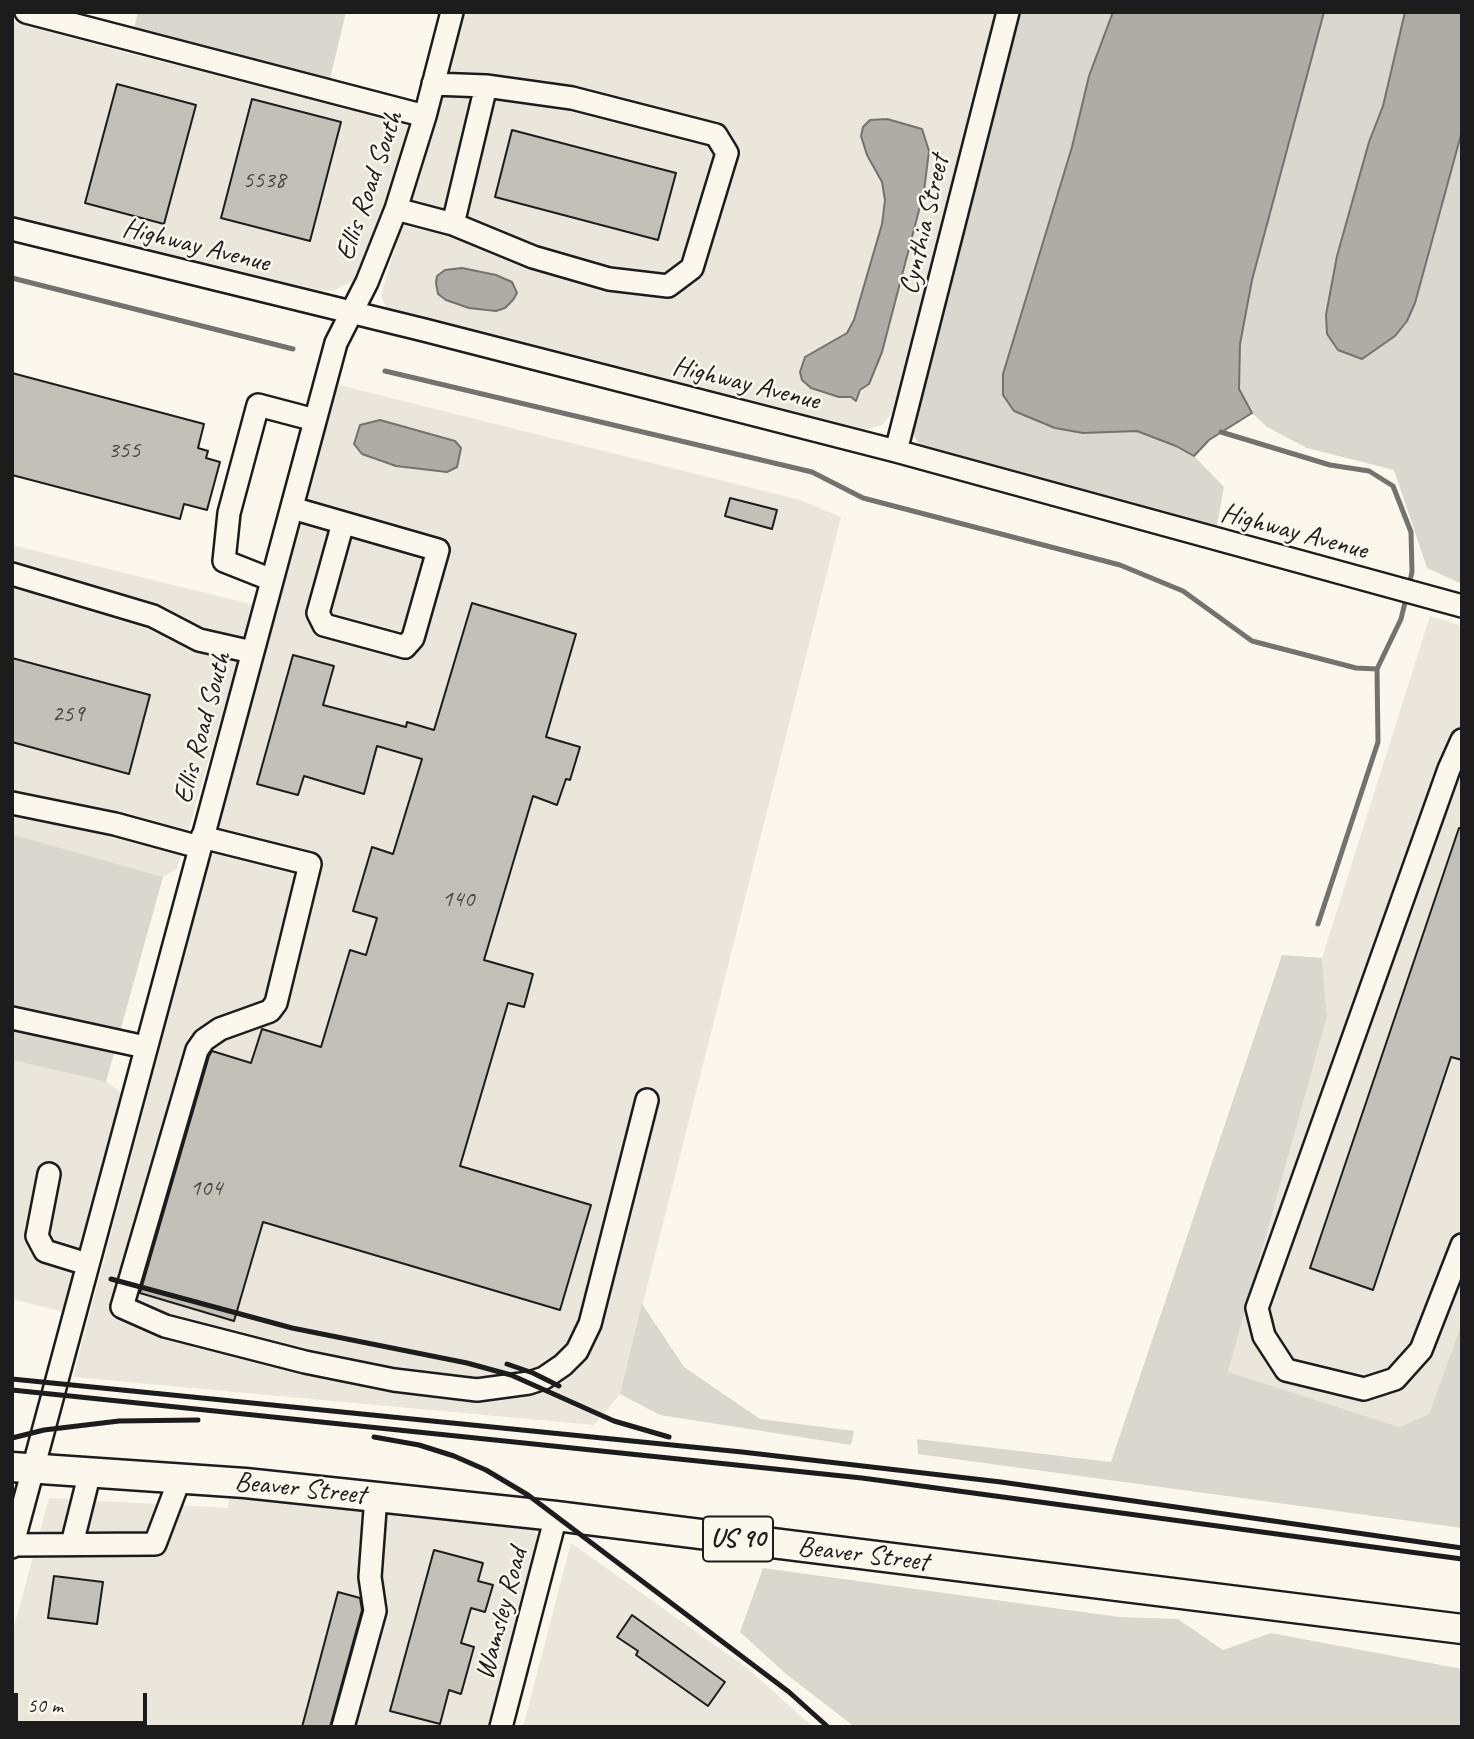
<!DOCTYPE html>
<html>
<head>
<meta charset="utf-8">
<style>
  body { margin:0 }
  #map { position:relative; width:1474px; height:1739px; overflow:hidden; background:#fbf7ec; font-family:Caveat,sans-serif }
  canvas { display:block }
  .frame { position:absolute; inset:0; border:14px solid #1c1c1c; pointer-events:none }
  .scale { position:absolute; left:14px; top:1693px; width:133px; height:32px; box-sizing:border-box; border:4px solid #1c1c1c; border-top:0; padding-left:9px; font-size:21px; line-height:24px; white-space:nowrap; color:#1c1c1c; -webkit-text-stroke:5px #fbf7ec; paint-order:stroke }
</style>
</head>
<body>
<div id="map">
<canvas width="1474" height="1739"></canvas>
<div class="frame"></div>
<div class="scale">50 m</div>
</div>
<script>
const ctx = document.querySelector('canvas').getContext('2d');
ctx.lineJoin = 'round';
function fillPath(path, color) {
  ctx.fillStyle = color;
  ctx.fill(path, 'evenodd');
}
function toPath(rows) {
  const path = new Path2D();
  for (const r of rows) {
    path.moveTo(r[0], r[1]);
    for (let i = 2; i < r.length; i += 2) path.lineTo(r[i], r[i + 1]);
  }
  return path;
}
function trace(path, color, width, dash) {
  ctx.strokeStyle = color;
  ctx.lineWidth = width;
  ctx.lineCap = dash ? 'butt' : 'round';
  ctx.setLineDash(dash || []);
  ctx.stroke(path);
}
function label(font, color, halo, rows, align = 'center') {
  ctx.font = font + ' Caveat,sans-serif';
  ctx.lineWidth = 5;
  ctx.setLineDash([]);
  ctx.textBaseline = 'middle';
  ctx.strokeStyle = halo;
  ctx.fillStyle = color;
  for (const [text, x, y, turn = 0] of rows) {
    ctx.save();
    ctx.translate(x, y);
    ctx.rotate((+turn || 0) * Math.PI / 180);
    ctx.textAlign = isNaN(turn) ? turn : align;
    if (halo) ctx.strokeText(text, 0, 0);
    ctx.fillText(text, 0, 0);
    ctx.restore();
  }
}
const built = toPath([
  [461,12,997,12,896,409,882,425,857,432,401,317,386,308,381,295,434,118],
  [887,119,922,129,875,370,869,384,858,395,839,397,814,352,818,352,847,333,854,320,882,224,885,200,882,182,867,155],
  [12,21,123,52,402,119,410,131,388,205,363,267,353,281,333,291,314,290,12,220],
  [339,385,800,500,841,517,620,1394,594,1425,73,1377,330,406],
  [12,545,254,605,177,869,163,877,14,836,12,841],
  [1430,616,1462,626,1462,1323,1429,1415,1400,1427,1228,1372,1327,1017,1322,958],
  [12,1060,106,1082,121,1092,98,1189,64,1312,12,1299],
  [230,1493,531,1525,541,1542,491,1727,12,1727,12,1634,49,1498,228,1508],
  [571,1543,747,1668,813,1727,523,1727]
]);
const green = toPath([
  [138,12,346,12,329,83,133,33],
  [1018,12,1113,12,1089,76,1072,147,1003,374,1083,433,1137,431,1176,446,1194,456,1224,487,1216,530,924,452,914,436,912,427],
  [1324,12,1405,12,1383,106,1369,142,1337,256,1326,315,1327,334,1415,303,1462,131,1462,584,1427,568,1394,470,1307,448,1267,427,1252,413,1239,389,1240,345,1252,281],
  [14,835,163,877,106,1082,12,1060],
  [1282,955,1322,958,1327,1017,1228,1372,1400,1427,1429,1414,1462,1323,1462,1528,918,1454,917,1439,1111,1462],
  [642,1304,684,1367,760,1419,854,1431,851,1445,660,1415,620,1394],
  [763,1568,1119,1617,1178,1619,1223,1650,1271,1633,1462,1669,1462,1727,855,1727,786,1674,740,1632]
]);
const water = toPath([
  [1113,12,1324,12,1252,280,1240,344,1239,389,1252,413,1209,440,1194,456,1176,446,1137,431,1083,433,1055,428,1014,411,1003,395,1003,374,1072,147,1089,76,1113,12],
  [1405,12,1462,12,1462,131,1415,303,1407,321,1395,336,1362,359,1338,350,1327,334,1326,315,1337,256,1369,142,1383,106,1405,12],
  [887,119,922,129,929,151,924,191,882,352,869,384,860,390,856,401,851,397,839,397,811,388,802,380,800,372,805,357,847,333,854,320,882,224,885,200,882,182,867,155,861,136,863,127,870,120,887,119],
  [462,268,496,275,512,282,517,293,513,300,505,308,496,311,469,308,446,300,438,294,436,283,437,276,445,270,462,268],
  [380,420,455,441,461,448,457,467,447,472,396,466,362,454,354,444,360,425,380,420]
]);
const stream = toPath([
  [12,278,293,349],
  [385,371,812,472,863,498,1120,565,1183,591,1252,641,1356,668,1377,669,1401,619,1407,594],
  [1221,432,1330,465,1369,471,1393,486,1411,532,1412,572,1409,585],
  [1318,924,1378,742,1377,669]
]);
const building = toPath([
  [117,84,196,105,164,224,85,203,117,84],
  [252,99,341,122,310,241,221,218,252,99],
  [512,130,676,173,658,240,495,197,512,130],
  [12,373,204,424,198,448,208,451,206,458,220,462,207,510,184,504,180,519,12,475,12,373],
  [730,498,777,510,772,529,725,516,730,498],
  [472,603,576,634,546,737,580,747,570,780,566,779,557,805,533,796,484,960,533,974,524,1007,508,1003,460,1166,591,1205,560,1310,263,1222,234,1321,140,1293,209,1056,212,1051,251,1063,262,1029,321,1047,350,950,366,955,377,918,353,911,372,847,393,854,422,759,377,746,364,794,304,776,298,795,257,784,293,655,334,666,323,705,406,727,407,722,434,730,472,603],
  [12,658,150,695,129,774,12,742,12,658],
  [1459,828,1462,828,1462,1060,1451,1057,1373,1290,1310,1268,1459,828],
  [434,1550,483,1563,478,1581,493,1585,485,1612,471,1608,461,1643,474,1647,461,1694,449,1690,440,1724,390,1711,434,1550],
  [54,1576,103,1582,97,1624,48,1618,54,1576],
  [338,1592,360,1598,362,1610,330,1727,302,1727,338,1592],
  [632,1615,725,1682,708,1706,636,1655,638,1651,617,1637,632,1615]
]);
const minor = toPath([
  [26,12,425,116],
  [396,209,453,224,533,257,609,279,668,286,692,268,727,153,716,135,572,98,486,86,433,84],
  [453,224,486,86],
  [12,229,424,330,896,451,1462,606],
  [896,451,1008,12],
  [292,508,438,550,413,638,405,647,324,625,318,613,343,523],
  [12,574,153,616,199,640,252,652],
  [272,580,224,561,229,513,258,405,315,420],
  [1462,740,1449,769,1257,1308,1264,1336,1286,1370,1364,1389,1395,1379,1421,1350,1462,1245],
  [12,803,115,824,199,847],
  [202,837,310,864,276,1003,270,1011,220,1029,204,1040,197,1050,122,1307,165,1326,305,1362,394,1380,477,1390,529,1383,544,1378,563,1365,577,1351,590,1324,647,1100],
  [12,1018,145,1047],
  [49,1174,37,1236,45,1251,87,1264],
  [72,1544,90,1472],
  [13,1545,155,1544,180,1478],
  [12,1547,336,343,367,282,396,209,425,116,452,12],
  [343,1727,375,1611,370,1577,376,1496],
  [501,1727,556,1516]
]);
const major = toPath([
  [12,1467,245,1483,556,1516,1462,1629]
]);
const rail = toPath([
  [111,1279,292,1328,467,1363,511,1375,614,1421,669,1437],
  [507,1364,533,1373,559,1386],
  [12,1379,742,1452,1001,1482,1462,1548],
  [12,1390,862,1478,1462,1559],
  [374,1437,419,1445,454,1456,486,1470,528,1495,789,1692,828,1727],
  [12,1438,44,1430,119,1421,198,1420]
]);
const numberNames = [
  ["5538",264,181],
  ["355",124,451],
  ["259",68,715],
  ["140",458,900],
  ["104",206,1189]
];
const shields = [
  [738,1539,70]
];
const shieldNames = [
  ["US 90",738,1539]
];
const streetNames = [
  ["Ellis Road South",370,186,-71],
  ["Cynthia Street",925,225,-77],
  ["Highway Avenue",196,246,14],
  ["Highway Avenue",746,384,14],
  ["Highway Avenue",1294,532,15],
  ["Ellis Road South",203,728,-75],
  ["Beaver Street",300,1489,6],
  ["Beaver Street",863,1555,7],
  ["Wamsley Road",502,1614,-75]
];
fillPath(built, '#eae6dc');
fillPath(green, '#dad7ce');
fillPath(water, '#afaca5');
trace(water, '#74726e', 2);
trace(stream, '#74726e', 5);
fillPath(building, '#c3c0b8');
trace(building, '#1c1c1c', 2);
trace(minor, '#1c1c1c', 26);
trace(major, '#1c1c1c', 33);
trace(minor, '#fbf7ec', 21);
trace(major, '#fbf7ec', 28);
trace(rail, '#1c1c1c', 5);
label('24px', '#464543', null, numberNames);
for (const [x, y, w] of shields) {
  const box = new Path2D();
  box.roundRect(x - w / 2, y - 22.5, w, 45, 5);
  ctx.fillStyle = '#fbf7ec';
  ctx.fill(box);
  trace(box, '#1c1c1c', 2);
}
label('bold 26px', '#1c1c1c', null, shieldNames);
label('28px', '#1c1c1c', '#fbf7ec', streetNames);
</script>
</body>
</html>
